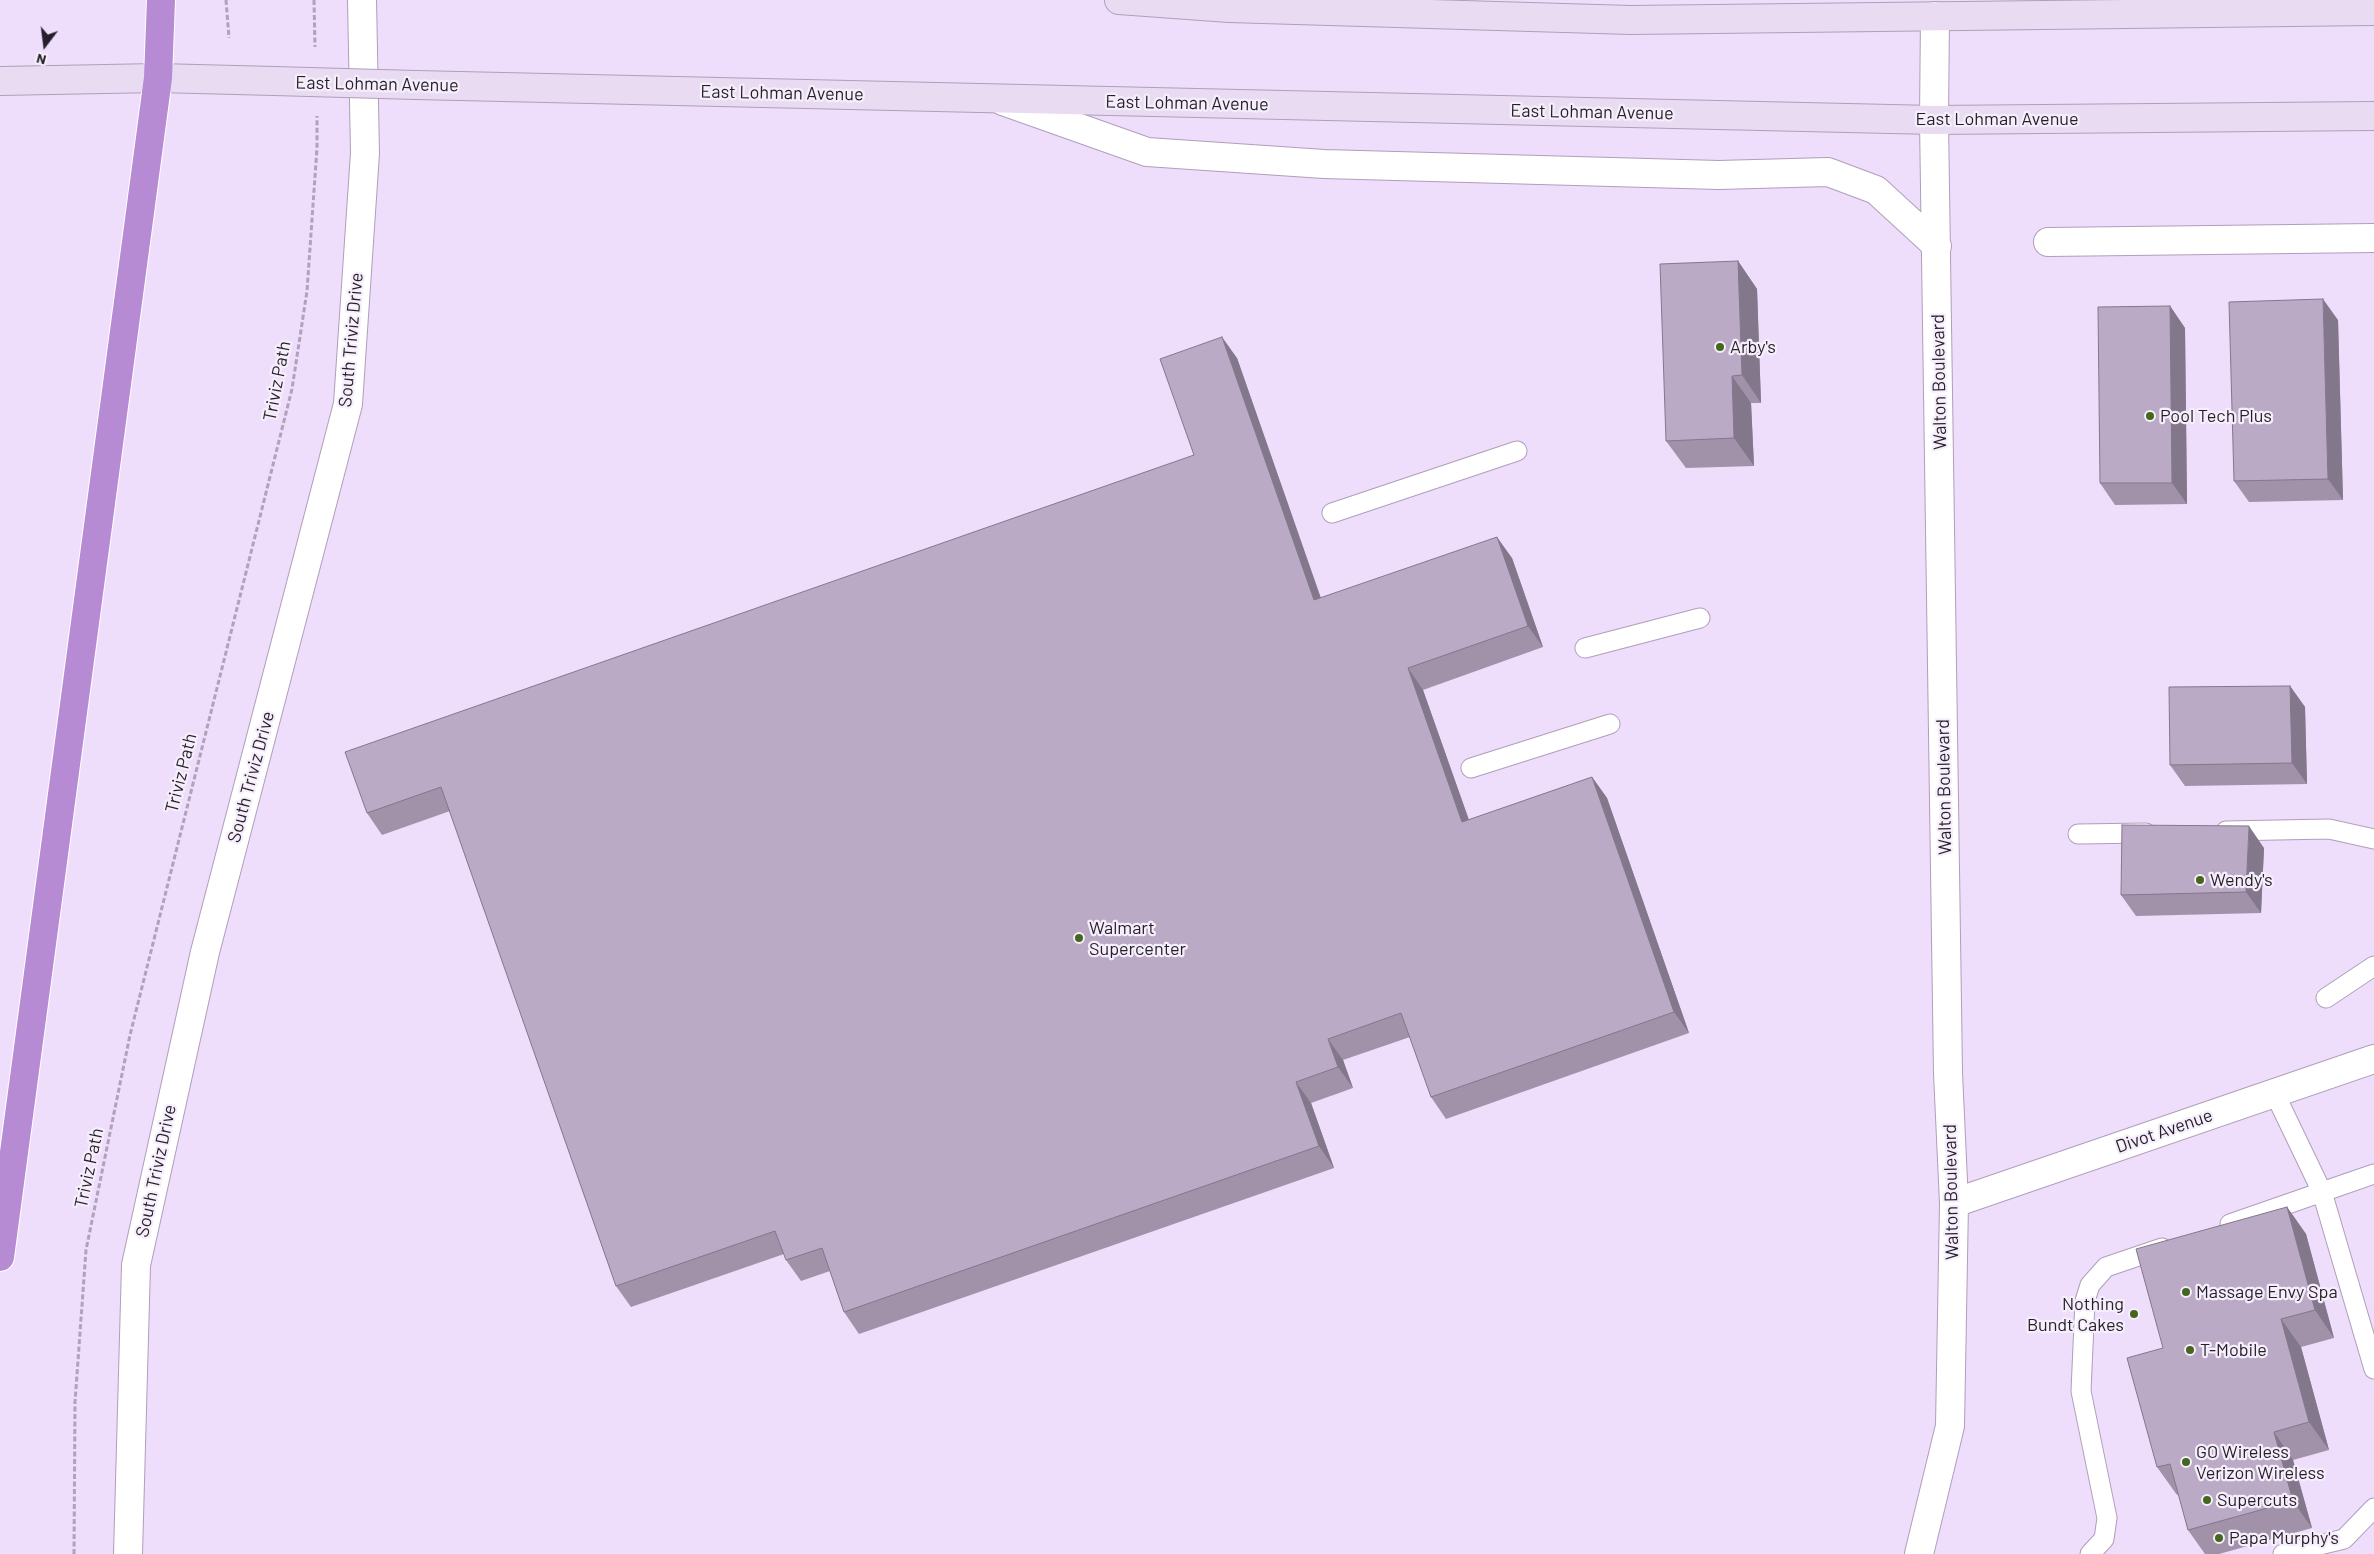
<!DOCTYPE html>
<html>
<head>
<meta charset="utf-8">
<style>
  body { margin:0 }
  #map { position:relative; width:2374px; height:1554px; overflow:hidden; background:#eeddfb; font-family:Barlow,sans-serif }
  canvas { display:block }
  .north { position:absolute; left:20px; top:20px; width:50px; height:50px; -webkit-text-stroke:4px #f6effb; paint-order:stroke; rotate:195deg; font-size:14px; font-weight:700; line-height:20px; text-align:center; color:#251f2a }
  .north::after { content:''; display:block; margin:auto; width:18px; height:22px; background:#251f2a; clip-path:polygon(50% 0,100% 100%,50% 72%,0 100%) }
</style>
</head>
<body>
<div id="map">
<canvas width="2374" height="1554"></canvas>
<div class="north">N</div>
</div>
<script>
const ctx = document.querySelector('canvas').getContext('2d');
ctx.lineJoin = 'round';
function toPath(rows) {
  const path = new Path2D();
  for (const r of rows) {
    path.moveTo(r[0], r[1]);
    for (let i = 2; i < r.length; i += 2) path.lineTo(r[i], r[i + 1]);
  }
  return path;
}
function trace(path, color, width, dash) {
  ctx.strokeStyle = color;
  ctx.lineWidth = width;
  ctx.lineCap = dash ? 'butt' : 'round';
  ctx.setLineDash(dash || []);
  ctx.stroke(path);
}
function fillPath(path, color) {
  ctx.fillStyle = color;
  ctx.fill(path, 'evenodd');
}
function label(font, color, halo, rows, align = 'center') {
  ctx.font = font + ' Barlow,sans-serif';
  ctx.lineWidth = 4.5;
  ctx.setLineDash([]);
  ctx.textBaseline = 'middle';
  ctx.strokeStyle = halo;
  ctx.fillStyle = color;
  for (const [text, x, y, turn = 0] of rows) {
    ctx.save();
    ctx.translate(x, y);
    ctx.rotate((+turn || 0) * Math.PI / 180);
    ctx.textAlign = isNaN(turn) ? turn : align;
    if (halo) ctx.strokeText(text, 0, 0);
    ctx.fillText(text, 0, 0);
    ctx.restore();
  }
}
const path = toPath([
  [226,0,229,38],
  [314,0,315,47],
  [74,1554,75,1402,86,1250,130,1035,292,389,307,291,317,148,317,116]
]);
const service = toPath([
  [1332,513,1517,451],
  [1585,648,1700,618],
  [1471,768,1610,724],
  [2226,831,2329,829,2374,839],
  [2078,834,2146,833],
  [2326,998,2374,966],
  [2374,1174,2322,1192,2374,1369],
  [2230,1224,2322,1192,2274,1092],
  [2090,1554,2104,1539,2107,1518,2081,1391,2085,1301,2090,1285,2106,1267,2162,1248],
  [2283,1554,2344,1539,2374,1508]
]);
const minor = toPath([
  [2048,242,2374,238],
  [1954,1203,2374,1059]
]);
const tertiary = toPath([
  [1003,101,1147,152,1324,164,1719,175,1828,172,1876,190,1937,246],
  [128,1554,136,1265,205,952,348,404,365,153,362,0],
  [1919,1554,1950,1426,1954,1203,1948,1073,1934,120,1935,16]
]);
const secondary = toPath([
  [1119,0,1229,8,1631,20,2374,11],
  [0,81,158,78,274,81],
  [416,85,1934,120,2374,116]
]);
const motorway = toPath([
  [0,1257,158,78,161,0]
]);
const secondaryBridge = toPath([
  [274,81,416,85]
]);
const wall = toPath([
  [1738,261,1757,289,1761,403,1751,403,1754,466,1686,468,1666,441],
  [2170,306,2185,328,2187,504,2115,505,2100,483],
  [2338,320,2343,500,2249,502,2234,481],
  [1237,358,1321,598,1512,558,1543,647,1423,690,1469,820,1592,777,1607,798,1689,1033,1446,1119,1431,1097,1410,1037,1343,1060,1353,1088,1311,1103,1334,1168,859,1334,844,1312,830,1271,801,1281,786,1260,784,1254,631,1307,616,1286,450,811,382,835,367,813,1194,455],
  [2290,686,2305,707,2307,784,2185,786,2170,765],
  [2264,848,2261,913,2136,916,2121,895],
  [2287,1207,2306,1234,2334,1338,2301,1347,2329,1450,2293,1460,2312,1528,2219,1554,2205,1554,2188,1530,2179,1494,2177,1495,2157,1467]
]);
const shadedWall = toPath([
  [1738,261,1757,289,1761,403,1742,375],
  [2323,299,2338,320,2343,500,2328,479],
  [2170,306,2185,328,2187,504,2172,483],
  [1222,337,1237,358,1329,622,1314,600],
  [1732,376,1751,403,1754,466,1734,438],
  [1497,537,1512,558,1543,647,1528,626],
  [1408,668,1423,690,1477,843,1462,822],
  [2290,686,2305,707,2307,784,2292,763],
  [1592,777,1607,798,1689,1033,1674,1012],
  [2249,826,2264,848,2261,913,2246,892],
  [1328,1039,1343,1060,1353,1088,1338,1067],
  [1296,1082,1311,1103,1334,1168,1319,1146],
  [2287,1207,2306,1234,2334,1338,2315,1310],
  [2281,1319,2301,1347,2329,1450,2309,1422],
  [2274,1432,2293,1460,2312,1528,2293,1501]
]);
const building = toPath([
  [1738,261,1742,375,1732,376,1734,438,1666,441,1660,264,1738,261],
  [2323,299,2328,479,2234,481,2229,302,2323,299],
  [2170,306,2172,483,2100,483,2098,307,2170,306],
  [1222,337,1314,600,1497,537,1528,626,1408,668,1462,822,1592,777,1674,1012,1431,1097,1401,1013,1328,1039,1338,1067,1296,1082,1319,1146,844,1312,822,1248,786,1260,775,1231,616,1286,441,787,367,813,345,752,1194,455,1160,359,1222,337],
  [2290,686,2292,763,2170,765,2169,687,2290,686],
  [2122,825,2249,826,2246,892,2121,895,2122,825],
  [2287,1207,2315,1310,2281,1319,2309,1422,2274,1432,2293,1501,2188,1530,2170,1464,2157,1467,2127,1358,2163,1348,2136,1249,2287,1207]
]);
const markers = [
  [1720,347,5,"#44671f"],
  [2150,416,5,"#44671f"],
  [2200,880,5,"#44671f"],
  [1079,938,5,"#44671f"],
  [2186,1292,5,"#44671f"],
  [2134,1314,5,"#44671f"],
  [2190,1350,5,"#44671f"],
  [2186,1462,5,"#44671f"],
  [2207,1500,5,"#44671f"],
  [2219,1538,5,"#44671f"]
];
const streetNames = [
  ["East Lohman Avenue",377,84,1],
  ["East Lohman Avenue",782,93,1],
  ["East Lohman Avenue",1187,103,1],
  ["East Lohman Avenue",1592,112,1],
  ["East Lohman Avenue",1997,119],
  ["South Triviz Drive",351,340,-85],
  ["Triviz Path",277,381,-79],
  ["Walton Boulevard",1939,382,-91],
  ["Triviz Path",181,773,-76],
  ["South Triviz Drive",251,777,-75],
  ["Walton Boulevard",1944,787,-91],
  ["Divot Avenue",2164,1131,-19],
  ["Triviz Path",89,1168,-78],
  ["South Triviz Drive",156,1171,-78],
  ["Walton Boulevard",1951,1192,-91]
];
const poiNames = [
  ["Arby's",1730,347],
  ["Pool Tech Plus",2160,416],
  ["Wendy's",2210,880],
  ["Walmart",1089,928],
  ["Supercenter",1089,949],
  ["Massage Envy Spa",2196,1292],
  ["Nothing",2124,1304,"right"],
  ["Bundt Cakes",2124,1325,"right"],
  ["T-Mobile",2200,1350],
  ["GO Wireless",2196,1452],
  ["Verizon Wireless",2196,1473],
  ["Supercuts",2217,1500],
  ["Papa Murphy's",2229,1538]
];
trace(service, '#af9fba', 21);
trace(minor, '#af9fba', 30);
trace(tertiary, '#af9fba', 30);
trace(secondary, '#af9fba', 30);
trace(motorway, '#fff', 30);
trace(path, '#b0a2ba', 3, [5, 2.5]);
trace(service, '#fff', 19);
trace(minor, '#fff', 28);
trace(tertiary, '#fff', 28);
trace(secondary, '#e9dcf2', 28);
trace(motorway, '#b78ad4', 28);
trace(secondaryBridge, '#af9fba', 30, []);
trace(secondaryBridge, '#e9dcf2', 28);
fillPath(wall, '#a192aa');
fillPath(shadedWall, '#83778b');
fillPath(building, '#bbaac6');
trace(building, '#83778b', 1);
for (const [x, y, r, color] of markers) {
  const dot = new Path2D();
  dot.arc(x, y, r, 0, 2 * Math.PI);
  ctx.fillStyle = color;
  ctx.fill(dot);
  trace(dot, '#f6effb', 2);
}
label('18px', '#251f2a', '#f6effb', streetNames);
label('18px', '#251f2a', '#f6effb', poiNames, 'left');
</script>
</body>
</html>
